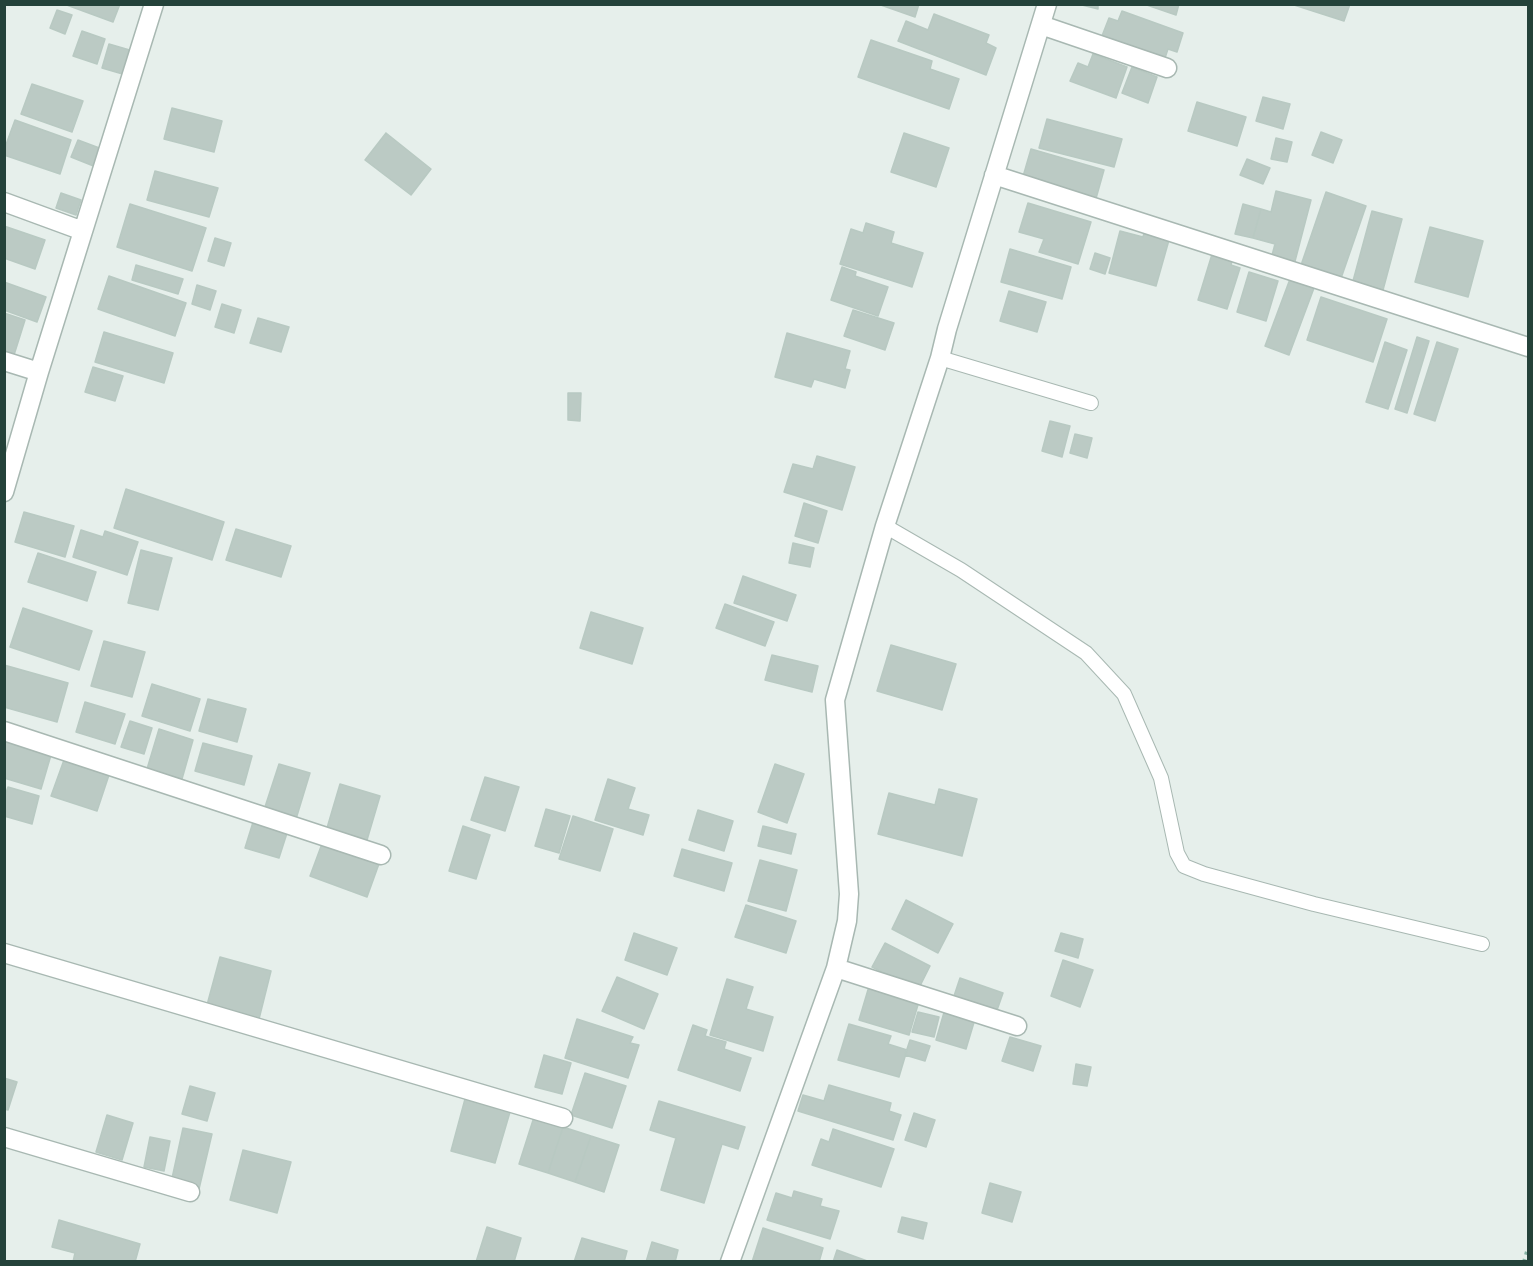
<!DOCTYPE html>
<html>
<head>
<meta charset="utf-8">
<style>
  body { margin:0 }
  #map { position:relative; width:1533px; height:1266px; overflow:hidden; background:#e6efeb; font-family:Roboto,sans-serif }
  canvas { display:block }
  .frame { position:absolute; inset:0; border:6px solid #24423a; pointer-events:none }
</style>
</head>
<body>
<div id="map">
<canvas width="1533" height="1266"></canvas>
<div class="frame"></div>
</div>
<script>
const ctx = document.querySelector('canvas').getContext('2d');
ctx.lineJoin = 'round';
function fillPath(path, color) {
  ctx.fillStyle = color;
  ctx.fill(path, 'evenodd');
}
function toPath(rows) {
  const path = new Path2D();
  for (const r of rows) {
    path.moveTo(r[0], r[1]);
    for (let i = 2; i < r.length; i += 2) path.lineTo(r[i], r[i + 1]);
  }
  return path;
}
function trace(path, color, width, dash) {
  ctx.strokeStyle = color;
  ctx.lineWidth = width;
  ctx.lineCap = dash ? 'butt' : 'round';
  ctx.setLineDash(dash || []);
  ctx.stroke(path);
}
const building = toPath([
  [64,4,120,4,113,22,64,4],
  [878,4,919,4,915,17,878,4],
  [1078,4,1098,4,1098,9,1078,4],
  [1144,4,1179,4,1176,15,1144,4],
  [1291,4,1350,4,1344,21,1291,4],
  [57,10,72,15,65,34,50,28,57,10],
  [1122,11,1183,33,1177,52,1168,49,1163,64,1100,41,1109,18,1118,21,1122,11],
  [934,14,989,35,986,43,996,48,986,75,898,41,906,21,928,30,934,14],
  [82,31,105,39,97,64,73,56,82,31],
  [871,40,932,61,930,69,959,79,949,109,858,77,871,40],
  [109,44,133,51,126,75,102,68,109,44],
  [1093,54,1127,67,1116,98,1070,81,1078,63,1088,67,1093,54],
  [1132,67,1157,77,1148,103,1122,93,1132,67],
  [32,84,83,101,72,132,21,114,32,84],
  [1263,97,1290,104,1283,129,1256,121,1263,97],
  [1197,102,1246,117,1237,146,1188,131,1197,102],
  [172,108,222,121,214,152,164,139,172,108],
  [1047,119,1122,139,1114,167,1039,148,1047,119],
  [15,120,71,140,60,174,4,155,4,150,15,120],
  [1321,132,1342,140,1333,163,1312,155,1321,132],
  [386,133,431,169,411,195,365,160,386,133],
  [904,133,949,148,936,187,891,172,904,133],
  [1276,138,1292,142,1287,162,1271,159,1276,138],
  [78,140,102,149,96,167,71,157,78,140],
  [1031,149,1104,170,1095,202,1022,180,1031,149],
  [1247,159,1270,168,1263,184,1240,175,1247,159],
  [155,171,218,188,209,217,147,200,155,171],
  [1276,191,1311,200,1294,265,1271,259,1275,244,1253,238,1261,209,1271,212,1276,191],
  [1326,192,1366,206,1338,287,1298,274,1326,192],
  [61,193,81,200,76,215,56,208,61,193],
  [1028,203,1091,222,1078,264,1039,252,1044,239,1019,232,1028,203],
  [130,204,206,228,192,271,117,247,130,204],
  [1243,204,1261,209,1253,238,1235,234,1243,204],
  [1372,211,1402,219,1383,290,1353,281,1372,211],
  [866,223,894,232,891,243,923,253,912,287,840,264,851,229,863,233,866,223],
  [4,226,45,240,35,269,4,258,4,226],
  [1430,227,1483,241,1468,297,1415,282,1430,227],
  [1120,231,1143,237,1144,233,1169,240,1156,286,1109,273,1120,231],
  [215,238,231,243,224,266,208,261,215,238],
  [1010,249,1071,267,1062,299,1001,282,1010,249],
  [1213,251,1233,257,1231,265,1240,268,1227,309,1198,300,1213,251],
  [1095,253,1110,258,1105,274,1090,269,1095,253],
  [136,265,183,279,178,294,132,280,136,265],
  [842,267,856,272,855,276,888,287,878,316,831,300,842,267],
  [1249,272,1278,281,1266,321,1237,312,1249,272],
  [109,276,186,303,175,336,98,309,109,276],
  [1290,279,1314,288,1289,355,1265,346,1290,279],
  [4,282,46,297,37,322,4,310,4,282],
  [197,285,216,291,210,310,192,304,197,285],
  [1009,291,1046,302,1037,332,1000,321,1009,291],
  [1321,297,1387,319,1373,362,1307,340,1321,297],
  [222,304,241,310,234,333,215,327,222,304],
  [853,310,894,323,885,350,844,336,853,310],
  [4,313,25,320,14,355,4,352,4,313],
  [258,318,289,327,281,352,250,343,258,318],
  [104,332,173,353,164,383,95,362,104,332],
  [787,333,850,351,845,369,850,370,845,388,814,379,811,387,775,377,787,333],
  [1417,337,1429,341,1407,413,1395,409,1417,337],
  [1385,342,1407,350,1388,409,1366,402,1385,342],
  [1437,342,1458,349,1435,421,1414,414,1437,342],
  [93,367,123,376,115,401,85,392,93,367],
  [568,393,581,393,580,421,568,420,568,393],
  [1050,421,1070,426,1062,457,1042,451,1050,421],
  [1075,434,1092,438,1087,458,1070,453,1075,434],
  [817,456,855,467,842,510,784,492,793,464,813,469,817,456],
  [126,489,224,522,212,560,114,528,126,489],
  [804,503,827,511,818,543,795,536,804,503],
  [24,512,74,526,65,557,15,542,24,512],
  [236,529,291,546,281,577,226,560,236,529],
  [81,530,103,537,105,531,138,542,127,575,73,557,81,530],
  [793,543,814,548,810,567,789,563,793,543],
  [141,550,172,558,158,610,128,603,141,550],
  [38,553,96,572,87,601,28,582,38,553],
  [743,576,796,595,787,621,734,603,743,576],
  [725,604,774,622,765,646,716,628,725,604],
  [23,608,92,631,79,670,10,647,23,608],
  [591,612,643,628,632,664,580,648,591,612],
  [104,641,145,652,132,697,91,686,104,641],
  [891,645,956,664,942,710,877,691,891,645],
  [772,655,818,666,812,692,765,680,772,655],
  [4,665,68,683,57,722,4,707,4,665],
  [152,684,200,699,190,731,142,716,152,684],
  [208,699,246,709,237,742,199,731,208,699],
  [85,702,125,714,115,744,76,732,85,702],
  [130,721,152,728,144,754,121,747,130,721],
  [159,729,193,740,182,779,147,769,159,729],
  [4,741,51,755,41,789,4,778,4,741],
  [203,743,252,756,244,785,195,771,203,743],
  [64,760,109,775,97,811,51,796,64,760],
  [279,764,310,773,296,819,264,810,279,764],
  [775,764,804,774,787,823,758,812,775,764],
  [485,777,519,787,505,831,471,820,485,777],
  [608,779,635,788,628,809,649,815,643,835,595,820,608,779],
  [340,784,380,796,367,840,327,828,340,784],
  [8,787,39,796,32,824,4,816,4,798,8,787],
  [939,789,977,799,962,856,878,834,889,793,935,805,939,789],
  [546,809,570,816,559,853,535,846,546,809],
  [698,810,733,821,724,851,689,840,698,810],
  [573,816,613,829,600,871,559,859,573,816],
  [254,819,288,830,279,858,245,848,254,819],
  [463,826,490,835,476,879,449,871,463,826],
  [763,826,796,834,791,854,758,846,763,826],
  [323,841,380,861,367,897,310,876,323,841],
  [682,849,732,863,724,891,674,876,682,849],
  [760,860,797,870,786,911,748,901,760,860],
  [906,900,953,924,938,953,892,929,906,900],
  [746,905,796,921,786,953,735,937,746,905],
  [634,933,677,948,667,975,625,960,634,933],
  [1061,933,1083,939,1078,958,1055,951,1061,933],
  [885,943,930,966,918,990,872,967,885,943],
  [220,957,271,971,259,1019,207,1005,220,957],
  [1063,960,1093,970,1080,1007,1051,996,1063,960],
  [617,977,658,994,644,1029,602,1011,617,977],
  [960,978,1003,993,996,1013,953,999,960,978],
  [727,979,753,987,746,1009,773,1017,763,1051,710,1035,727,979],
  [870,983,920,998,909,1035,859,1020,870,983],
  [945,1009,975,1019,966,1049,936,1040,945,1009],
  [918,1012,939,1017,934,1037,912,1032,918,1012],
  [577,1019,633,1037,630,1043,639,1045,628,1078,565,1058,577,1019],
  [849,1024,891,1036,888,1044,907,1050,899,1077,838,1060,849,1024],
  [693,1025,707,1030,705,1036,726,1042,724,1049,751,1058,740,1091,678,1070,693,1025],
  [1010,1037,1041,1046,1033,1071,1002,1061,1010,1037],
  [910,1040,930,1046,925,1061,905,1055,910,1040],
  [544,1055,571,1063,562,1094,535,1087,544,1055],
  [1076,1064,1091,1067,1087,1086,1073,1084,1076,1064],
  [585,1073,626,1086,612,1128,571,1115,585,1073],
  [4,1078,17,1082,8,1110,4,1109,4,1078],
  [829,1085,891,1103,889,1111,901,1115,893,1140,798,1111,803,1095,824,1101,829,1085],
  [190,1086,215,1093,207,1121,182,1114,190,1086],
  [465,1099,510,1112,495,1163,451,1151,465,1099],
  [659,1101,745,1127,738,1149,722,1144,704,1203,661,1190,676,1138,650,1130,659,1101],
  [914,1113,935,1120,926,1147,905,1140,914,1113],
  [107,1115,133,1123,122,1160,96,1152,107,1115],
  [534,1117,563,1127,548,1173,519,1164,534,1117],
  [563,1127,591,1136,575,1182,548,1173,563,1127],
  [183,1128,212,1134,199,1189,171,1183,183,1128],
  [833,1129,894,1149,881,1187,812,1165,821,1139,829,1142,833,1129],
  [591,1136,619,1145,604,1192,575,1182,591,1136],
  [150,1137,170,1141,164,1171,144,1167,150,1137],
  [243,1150,291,1162,277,1213,230,1200,243,1150],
  [990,1183,1021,1192,1012,1222,982,1213,990,1183],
  [794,1191,822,1199,820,1206,839,1211,830,1239,767,1220,776,1193,792,1198,794,1191],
  [902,1217,927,1223,923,1239,898,1232,902,1217],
  [59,1220,140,1244,135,1262,73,1262,75,1253,52,1247,59,1220],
  [487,1227,521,1238,514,1262,476,1262,487,1227],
  [763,1228,823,1248,819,1262,752,1262,763,1228],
  [582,1238,627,1251,624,1262,574,1262,582,1238],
  [652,1242,678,1250,675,1262,646,1262,652,1242],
  [837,1250,870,1262,833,1262,837,1250]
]);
const path = toPath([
  [1524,1262,1528,1248]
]);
const lane = toPath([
  [940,358,1091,403],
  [885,526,961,570,1086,653,1124,694,1161,778,1177,853,1184,866,1204,874,1314,904,1482,944]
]);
const street = toPath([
  [1041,25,1167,68],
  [994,175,1528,347],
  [4,202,83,231],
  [4,361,39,372],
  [4,492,39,372,154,4],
  [4,731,381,855],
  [4,953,563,1118],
  [836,968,1017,1026],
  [4,1137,190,1192],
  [730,1262,836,968,847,921,849,894,835,700,885,526,940,358,947,329,1047,4]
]);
fillPath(building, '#bbcac4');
trace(building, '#b8c9c2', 1.5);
trace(lane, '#a8b8b2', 16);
trace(street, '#a8b8b2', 21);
trace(path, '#86b3a5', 4, [3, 4.5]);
trace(lane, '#fff', 14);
trace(street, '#fff', 18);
</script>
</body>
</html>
